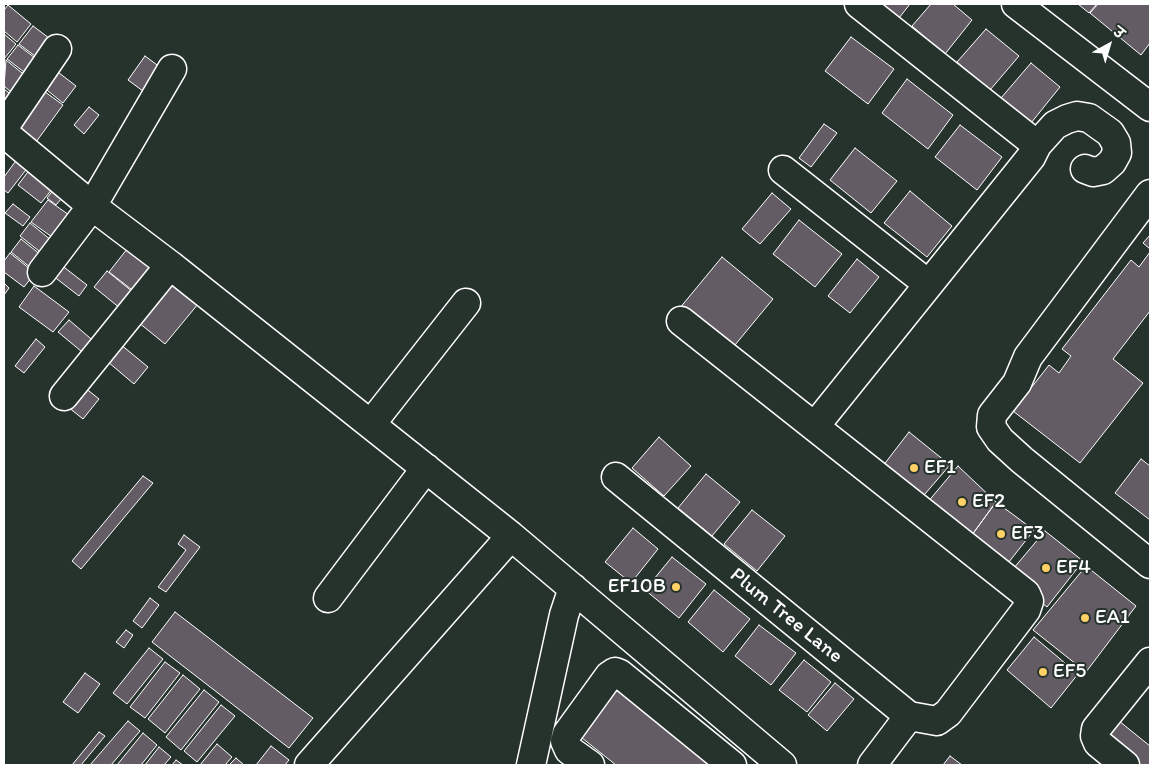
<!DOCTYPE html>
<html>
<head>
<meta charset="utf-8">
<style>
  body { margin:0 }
  #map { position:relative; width:1154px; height:769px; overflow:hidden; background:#26332d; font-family:Itim,"Playpen Sans Deva",sans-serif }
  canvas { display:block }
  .frame { position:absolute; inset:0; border:5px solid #fff; pointer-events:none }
  .north { position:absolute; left:1084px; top:20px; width:50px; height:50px; -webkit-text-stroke:4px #26332d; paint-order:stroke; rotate:39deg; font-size:14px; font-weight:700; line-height:20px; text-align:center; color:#fff }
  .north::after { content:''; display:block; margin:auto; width:18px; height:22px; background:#fff; clip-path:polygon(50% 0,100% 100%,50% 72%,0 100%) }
</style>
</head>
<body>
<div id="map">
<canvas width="1154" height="769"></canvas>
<div class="frame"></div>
<div class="north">उ</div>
</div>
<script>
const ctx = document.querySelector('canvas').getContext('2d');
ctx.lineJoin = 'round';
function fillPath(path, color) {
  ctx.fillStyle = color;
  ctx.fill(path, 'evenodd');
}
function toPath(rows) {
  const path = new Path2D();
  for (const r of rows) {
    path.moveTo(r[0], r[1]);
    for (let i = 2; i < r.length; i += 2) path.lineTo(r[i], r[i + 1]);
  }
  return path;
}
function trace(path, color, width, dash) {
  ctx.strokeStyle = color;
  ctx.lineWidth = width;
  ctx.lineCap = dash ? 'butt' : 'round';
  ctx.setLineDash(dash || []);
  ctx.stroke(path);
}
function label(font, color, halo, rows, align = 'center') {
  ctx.font = font + ' Itim,sans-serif';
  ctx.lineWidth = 4;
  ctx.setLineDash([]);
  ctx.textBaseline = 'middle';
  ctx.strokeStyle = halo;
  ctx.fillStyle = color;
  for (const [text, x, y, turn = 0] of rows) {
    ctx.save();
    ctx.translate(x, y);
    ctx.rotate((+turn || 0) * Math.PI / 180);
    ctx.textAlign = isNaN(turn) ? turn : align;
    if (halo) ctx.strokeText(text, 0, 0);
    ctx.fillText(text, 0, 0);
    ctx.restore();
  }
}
const building = toPath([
  [882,4,910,4,899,18,882,4],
  [931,4,953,4,972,20,945,54,912,26,931,4],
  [1078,4,1097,4,1089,13,1078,4],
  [1098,4,1150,4,1150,43,1141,55,1090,13,1098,4],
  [8,5,31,24,17,42,4,31,4,10,8,5],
  [33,26,57,44,43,62,19,44,33,26],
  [986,29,1019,56,990,90,957,62,986,29],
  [4,34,16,44,4,59,4,34],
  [851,37,894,69,868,104,825,71,851,37],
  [18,45,43,64,32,78,7,59,18,45],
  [145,56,164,70,147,94,128,80,145,56],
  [6,60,32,81,18,98,4,86,6,60],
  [1031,63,1060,87,1031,123,1001,98,1031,63],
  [50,66,76,86,63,103,37,82,50,66],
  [907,79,953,115,928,149,882,113,907,79],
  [37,86,63,105,36,142,9,122,37,86],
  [4,89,18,100,4,103,4,89],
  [89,107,99,115,84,134,74,125,89,107],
  [824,124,837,133,811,167,799,158,824,124],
  [960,125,1002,157,977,190,935,157,960,125],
  [855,148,897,181,871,213,830,180,855,148],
  [18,158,29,166,8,193,4,190,4,177,18,158],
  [33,165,56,184,41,203,18,185,33,165],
  [58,184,67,192,56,205,47,198,58,184],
  [910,191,952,226,927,257,884,223,910,191],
  [772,193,791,209,760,244,742,229,772,193],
  [48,200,76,220,59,242,31,222,48,200],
  [13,204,30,217,23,226,5,213,13,204],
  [799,220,842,254,815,287,773,254,799,220],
  [30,223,57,245,48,258,20,236,30,223],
  [1150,235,1150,249,1143,243,1150,235],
  [21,239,46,259,36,272,11,252,21,239],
  [131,244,161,268,140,296,109,272,131,244],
  [1150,252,1150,311,1113,359,1143,383,1080,463,1013,411,1049,365,1059,373,1071,356,1062,349,1131,260,1139,267,1150,252],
  [10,253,35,273,24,287,4,272,4,261,10,253],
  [722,257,773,299,730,351,679,309,722,257],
  [857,259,879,277,850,313,828,296,857,259],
  [56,261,87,285,79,296,48,272,56,261],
  [107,271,139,297,126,313,94,287,107,271],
  [170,272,203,298,165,344,133,318,170,272],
  [4,283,9,288,4,295,4,283],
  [34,286,69,312,53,332,19,307,34,286],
  [69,320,97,344,87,356,58,332,69,320],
  [36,339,45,347,24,373,15,366,36,339],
  [114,339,148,367,134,384,101,356,114,339],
  [79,383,99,399,83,419,63,403,79,383],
  [909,432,950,465,918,502,879,471,909,432],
  [659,437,691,466,664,496,632,468,659,437],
  [1141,459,1150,466,1150,520,1115,493,1141,459],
  [958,466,996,502,969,539,927,503,958,466],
  [706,474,740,502,712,536,678,508,706,474],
  [143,476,153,483,81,569,72,561,143,476],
  [996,502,1034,530,1005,567,969,539,996,502],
  [752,510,785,536,757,571,724,544,752,510],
  [633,528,658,549,631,583,605,562,633,528],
  [1045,531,1083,561,1047,607,1008,575,1045,531],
  [184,535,200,547,166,592,158,587,186,550,178,544,184,535],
  [672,557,706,584,679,618,645,590,672,557],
  [1086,566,1136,606,1086,672,1033,630,1086,566],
  [714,590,750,619,723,652,688,622,714,590],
  [150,598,159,605,142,628,133,621,150,598],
  [175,612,313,718,289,748,152,642,175,612],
  [759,625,796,653,771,685,735,656,759,625],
  [126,630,133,635,124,648,116,642,126,630],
  [1034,637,1078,674,1051,708,1007,670,1034,637],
  [149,648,163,659,127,704,113,693,149,648],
  [804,660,831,682,807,712,779,690,804,660],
  [165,662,180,673,145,718,130,707,165,662],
  [85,673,100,684,78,713,63,702,85,673],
  [183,675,200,689,165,733,148,719,183,675],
  [835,683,854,699,827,731,808,715,835,683],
  [615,686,714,765,616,765,577,734,615,686],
  [204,690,219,702,181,750,166,737,204,690],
  [221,705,235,716,197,762,184,751,221,705],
  [128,721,140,731,111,765,90,765,128,721],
  [1119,721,1150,746,1150,765,1137,765,1105,739,1119,721],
  [99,732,105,736,81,765,72,765,99,732],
  [143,733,157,745,141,765,117,765,143,733],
  [217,744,232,757,225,765,200,765,217,744],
  [271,746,289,760,285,765,256,765,271,746],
  [159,747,171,757,164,765,145,765,159,747],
  [950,756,962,765,943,765,950,756],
  [236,758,244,765,229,765,236,758],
  [176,760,183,765,172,765,176,760]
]);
const minor = toPath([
  [1016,4,1150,107],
  [4,127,57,49],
  [4,133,92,206,170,265,511,536,782,765],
  [1037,145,1055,125,1067,119,1077,116,1089,118,1110,133,1116,143,1117,153,1112,162,1103,170,1093,172,1085,169],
  [783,170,928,284],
  [1150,194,1028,357,1017,383,992,415,991,427,1000,440,1022,460,1150,564],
  [42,272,92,206,172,69],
  [681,321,1026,594,1029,601,1026,610,948,713,937,721,909,716],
  [64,396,170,265],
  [371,424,466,303],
  [815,426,1031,157,1037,145,859,4],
  [616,477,909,716,872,765],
  [328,598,426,468],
  [309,765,511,536],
  [531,765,564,615,573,588],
  [590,765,569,750,565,741,567,734,609,676,615,672,620,674,732,765],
  [1125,765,1098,743,1095,736,1096,729,1150,662]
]);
const markers = [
  [914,468,5,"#ffd166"],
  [962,502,5,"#ffd166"],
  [1001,534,5,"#ffd166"],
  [1046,568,5,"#ffd166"],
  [676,587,5,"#ffd166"],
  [1085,618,5,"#ffd166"],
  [1043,672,5,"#ffd166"]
];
const poiNames = [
  ["EF1",924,468],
  ["EF2",972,502],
  ["EF3",1011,534],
  ["EF4",1056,568],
  ["EF10B",666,587,"right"],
  ["EA1",1095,618],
  ["EF5",1053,672]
];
const streetNames = [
  ["Plum Tree Lane",786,616,39]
];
fillPath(building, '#635c65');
trace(building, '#fff', 1);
trace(minor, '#fff', 31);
trace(minor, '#26332d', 28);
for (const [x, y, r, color] of markers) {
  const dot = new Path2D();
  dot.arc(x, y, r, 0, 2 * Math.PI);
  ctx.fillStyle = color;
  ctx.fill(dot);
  trace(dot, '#26332d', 2);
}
label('21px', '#fff', '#26332d', poiNames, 'left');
label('21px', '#fff', '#26332d', streetNames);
</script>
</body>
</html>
